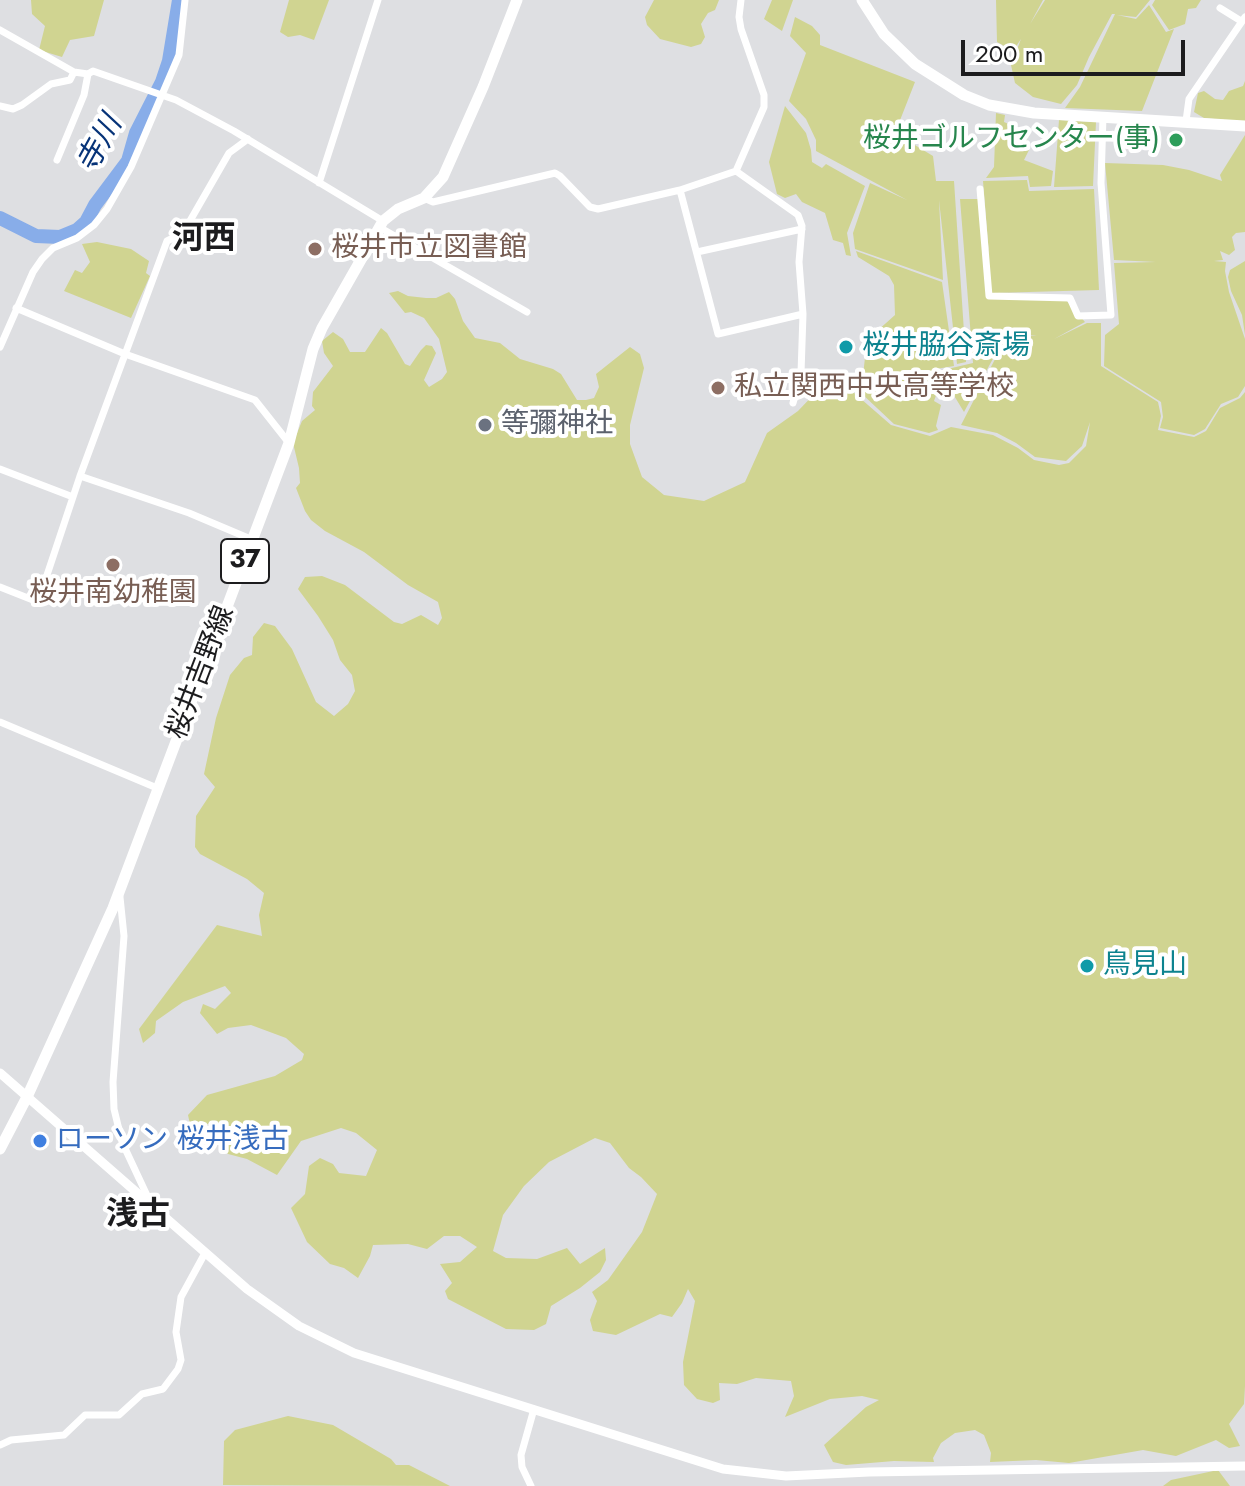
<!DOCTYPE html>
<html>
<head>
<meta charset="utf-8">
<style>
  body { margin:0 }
  #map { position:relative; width:1245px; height:1486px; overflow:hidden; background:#dedfe2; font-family:Jost,sans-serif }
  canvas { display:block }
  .scale { position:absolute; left:961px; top:40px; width:224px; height:36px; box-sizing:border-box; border:4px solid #1c1c1e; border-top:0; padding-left:10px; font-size:24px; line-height:28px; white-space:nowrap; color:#1c1c1e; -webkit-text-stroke:6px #fff; paint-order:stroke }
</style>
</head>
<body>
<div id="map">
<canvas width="1245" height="1486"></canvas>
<div class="scale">200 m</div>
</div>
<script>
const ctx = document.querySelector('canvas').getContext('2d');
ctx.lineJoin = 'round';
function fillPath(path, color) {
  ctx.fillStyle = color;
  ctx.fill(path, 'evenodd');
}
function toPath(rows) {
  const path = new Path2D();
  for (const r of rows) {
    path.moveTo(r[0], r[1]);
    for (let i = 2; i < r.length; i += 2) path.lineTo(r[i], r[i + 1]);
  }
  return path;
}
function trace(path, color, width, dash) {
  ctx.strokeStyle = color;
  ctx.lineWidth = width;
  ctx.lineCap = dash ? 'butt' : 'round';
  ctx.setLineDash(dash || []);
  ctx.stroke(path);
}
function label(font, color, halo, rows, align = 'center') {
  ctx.font = font + ' Jost,"Noto Sans JP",sans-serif';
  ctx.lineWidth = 8;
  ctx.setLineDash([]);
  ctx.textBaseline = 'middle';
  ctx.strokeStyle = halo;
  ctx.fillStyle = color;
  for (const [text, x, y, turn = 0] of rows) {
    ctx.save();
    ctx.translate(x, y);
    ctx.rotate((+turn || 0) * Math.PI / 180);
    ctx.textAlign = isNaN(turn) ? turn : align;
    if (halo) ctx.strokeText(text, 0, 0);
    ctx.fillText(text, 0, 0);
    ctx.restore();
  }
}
const green = toPath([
  [31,0,104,0,94,36,70,40,62,57,39,50,45,26,32,14],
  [289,0,329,0,314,40,300,35,288,37,280,32],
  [654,0,719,0,715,10,708,13,701,24,705,37,701,44,691,47,660,39,647,25,645,17],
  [772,0,793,0,782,31,764,19],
  [996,0,1043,0,1030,24,1045,0,1150,0,1136,17,1117,15,1136,19,1149,5,1166,32,1174,29,1142,111,1065,108,1080,87,1115,14,1112,14,1089,57,1077,85,1061,104,1033,97,1015,83,1011,65,1021,39,1013,51,997,42],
  [1155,0,1201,0,1196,8,1188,9,1185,24,1169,30,1152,5],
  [795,17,812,26,820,35,820,45,915,82,895,133,933,156,936,181,954,181,966,362,957,364,939,200,943,280,855,249,853,233,870,183,907,200,816,151,816,140,806,119,789,101,806,53,790,36],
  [1245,81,1245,122,1204,118,1194,112,1198,93,1204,91,1215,99,1223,100,1229,91,1243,86],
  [785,106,806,133,811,150,812,162,822,168,826,164,865,186,847,233,851,256,846,255,843,243,833,240,825,213,802,202,796,194,785,198,777,194,769,162],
  [996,113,1005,115,1004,122,1030,133,1024,146,1029,150,1024,160,1053,171,1051,186,1030,187,1028,176,986,178,994,167],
  [1059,120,1096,122,1093,186,1054,187],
  [1245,135,1245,232,1236,233,1232,237,1235,250,1229,255,1220,251,1223,260,1214,261,1226,262,1225,271,1229,292,1245,339,1245,386,1238,397,1221,404,1205,429,1194,435,1160,428,1163,417,1161,402,1104,366,1105,335,1119,324,1114,263,1156,262,1114,260,1105,163,1163,165,1189,170,1222,181,1220,175],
  [1027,180,1029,191,1094,189,1099,290,993,293,1065,299,1085,322,1054,339,1087,323,1101,323,1101,366,1158,402,1161,416,1158,430,1194,437,1206,431,1220,408,1240,398,1245,392,1245,1386,1244,1404,1229,1424,1240,1446,1229,1448,1216,1440,1176,1456,1143,1450,1069,1463,1036,1460,990,1462,991,1453,984,1435,975,1430,955,1433,941,1443,933,1458,934,1462,894,1461,846,1465,833,1462,824,1445,866,1407,879,1400,862,1396,830,1399,785,1417,794,1396,791,1381,756,1378,737,1384,719,1383,720,1400,713,1403,697,1399,684,1385,683,1362,695,1301,688,1289,682,1303,672,1317,660,1314,616,1335,593,1331,590,1320,597,1301,592,1292,608,1280,642,1232,657,1194,641,1177,629,1168,610,1143,595,1138,549,1162,524,1186,503,1215,493,1251,506,1258,537,1259,567,1248,580,1264,605,1248,606,1260,600,1272,580,1288,551,1306,546,1324,534,1330,506,1329,448,1299,445,1291,452,1283,440,1264,460,1262,477,1247,460,1236,444,1236,427,1249,408,1244,373,1245,370,1256,358,1278,344,1268,330,1264,307,1242,291,1208,305,1194,309,1166,320,1158,333,1164,339,1173,366,1176,377,1150,356,1133,341,1128,301,1141,277,1175,247,1159,228,1154,220,1146,222,1133,219,1124,209,1123,199,1132,191,1129,188,1115,207,1095,275,1076,302,1060,304,1054,286,1038,251,1025,228,1028,217,1034,200,1013,203,1004,215,1009,231,993,225,986,183,1002,156,1021,155,1033,143,1043,139,1029,217,925,262,936,259,915,264,893,247,879,200,854,195,847,196,816,215,787,204,774,216,718,230,675,244,658,252,655,253,637,264,623,275,626,292,649,316,702,334,716,348,704,355,691,352,675,340,660,333,640,318,616,298,589,305,577,322,576,345,585,394,622,402,624,421,615,438,625,442,618,438,602,408,585,364,552,325,531,311,520,305,511,296,488,300,483,299,468,293,443,302,421,315,410,312,406,313,392,333,366,324,353,322,341,333,332,343,339,350,352,365,352,381,328,387,333,405,364,410,366,421,350,426,345,432,346,436,353,424,380,429,387,442,379,447,372,439,339,424,318,411,312,405,313,389,293,398,291,408,296,426,298,436,298,449,292,455,299,463,321,475,338,500,343,520,359,553,369,561,374,577,400,586,400,594,398,599,387,596,374,630,347,640,354,644,368,630,425,630,444,642,477,664,495,704,501,745,482,767,433,798,411,820,388,845,385,891,425,930,436,951,427,993,435,1018,448,1034,460,1059,465,1069,463,1086,446,1090,422,1082,446,1066,461,1035,457,1016,443,997,433,961,425,1008,334,1037,336,1008,331,964,412,939,371,973,363,960,199,980,199,989,254,983,181],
  [97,242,131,249,149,261,146,273,150,276,131,318,64,291,75,270,82,273,90,262,82,244],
  [856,251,942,282,954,366,936,369,939,387,934,401,941,405,936,426,938,430,929,433,894,424,861,393,867,340,895,315,894,285,889,276,858,257],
  [1245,261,1245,335,1242,315,1231,291,1228,277,1230,270],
  [288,1416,333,1425,391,1459,396,1465,409,1465,450,1486,223,1485,224,1441,235,1430],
  [1218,1470,1230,1486,1163,1486,1171,1480]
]);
const river = toPath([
  [0,218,36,236,60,237,77,230,86,222,95,205,128,161,136,133,162,82,169,61,179,0]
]);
const minor = toPath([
  [1220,8,1241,21],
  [0,30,74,72,88,74,93,71,176,100,234,131,383,221],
  [0,106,13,109,22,105,51,84,70,80,74,72],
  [1186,121,1189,99,1245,17],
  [57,160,84,95,88,74],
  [319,183,378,0],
  [980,189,989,296,1070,298,1078,316,1111,315,1101,183,1103,116],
  [680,190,718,334,803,314,799,262,802,226,798,215,736,171],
  [424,198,433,202,555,173,560,176,590,207,598,209,680,190,736,171,764,107,764,95,741,29,739,17,741,0],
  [379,227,527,312],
  [697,252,802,229],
  [16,308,125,354,255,400,289,443],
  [0,347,33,272,42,259,53,248,77,238,94,225,107,209,131,167,179,55,185,0],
  [793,403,801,373,803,314],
  [0,469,73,497],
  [80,476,189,513,253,540],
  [0,587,38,602,80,476,167,241,183,233,229,153,248,139],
  [0,722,157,788],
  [120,897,124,936,113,1082,114,1109,122,1142,151,1204],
  [0,1445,11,1440,64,1435,85,1415,119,1415,142,1394,163,1389,178,1369,181,1360,176,1332,181,1297,205,1253],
  [531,1486,522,1467,521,1455,534,1409]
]);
const tertiary = toPath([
  [0,1073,247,1289,299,1326,354,1353,723,1469,786,1476,869,1472,1245,1466]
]);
const primary = toPath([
  [0,1149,27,1097,113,908,289,443,313,349,322,328,383,221,398,209,424,198,443,177,483,87,517,0]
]);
const trunk = toPath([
  [862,0,884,34,915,64,964,95,989,105,1034,113,1245,126]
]);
const markers = [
  [1176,140,8,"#2e9e5b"],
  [315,249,8,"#8d6e63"],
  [846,347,8,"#0f9aa8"],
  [718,388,8,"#8d6e63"],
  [485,425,8,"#6b7280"],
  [113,565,8,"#8d6e63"],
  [1087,966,8,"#0f9aa8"],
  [40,1141,8,"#3f7fe0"]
];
const shields = [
  [245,561,48]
];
const shieldNames = [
  ["37",245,561]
];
const leisureNames = [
  ["桜井ゴルフセンター(事)",1160,140]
];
const educationNames = [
  ["桜井市立図書館",331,249],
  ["私立関西中央高等学校",734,388],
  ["桜井南幼稚園",113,594,"center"]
];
const cultureNames = [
  ["桜井脇谷斎場",862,347],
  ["鳥見山",1103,966]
];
const worshipNames = [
  ["等彌神社",501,425]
];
const streetNames = [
  ["桜井吉野線",202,673,-69]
];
const shopNames = [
  ["ローソン 桜井浅古",56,1141]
];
const waterNames = [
  ["寺川",101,145,-61]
];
const quarterNames = [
  ["河西",204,240],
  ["浅古",138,1216]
];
fillPath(green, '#d0d491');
trace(river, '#88ade9', 14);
trace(minor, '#fff', 7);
trace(tertiary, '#fff', 9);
trace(primary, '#fff', 11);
trace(trunk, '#fff', 11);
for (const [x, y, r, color] of markers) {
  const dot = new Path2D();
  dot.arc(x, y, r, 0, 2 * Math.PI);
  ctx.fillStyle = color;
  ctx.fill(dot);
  trace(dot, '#fff', 3);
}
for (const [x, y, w] of shields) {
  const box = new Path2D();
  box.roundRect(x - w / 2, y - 22, w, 44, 6);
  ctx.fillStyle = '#fff';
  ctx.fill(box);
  trace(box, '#1c1c1e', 2);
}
label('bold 26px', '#1c1c1e', null, shieldNames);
label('28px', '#27864d', '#fff', leisureNames, 'right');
label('28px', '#785e54', '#fff', educationNames, 'left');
label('28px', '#0d838f', '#fff', cultureNames, 'left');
label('28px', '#5b616d', '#fff', worshipNames, 'left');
label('28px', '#1c1c1e', '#fff', streetNames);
label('28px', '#366cbe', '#fff', shopNames, 'left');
label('italic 30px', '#073378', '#fff', waterNames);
label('bold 32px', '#1c1c1e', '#fff', quarterNames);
</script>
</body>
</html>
